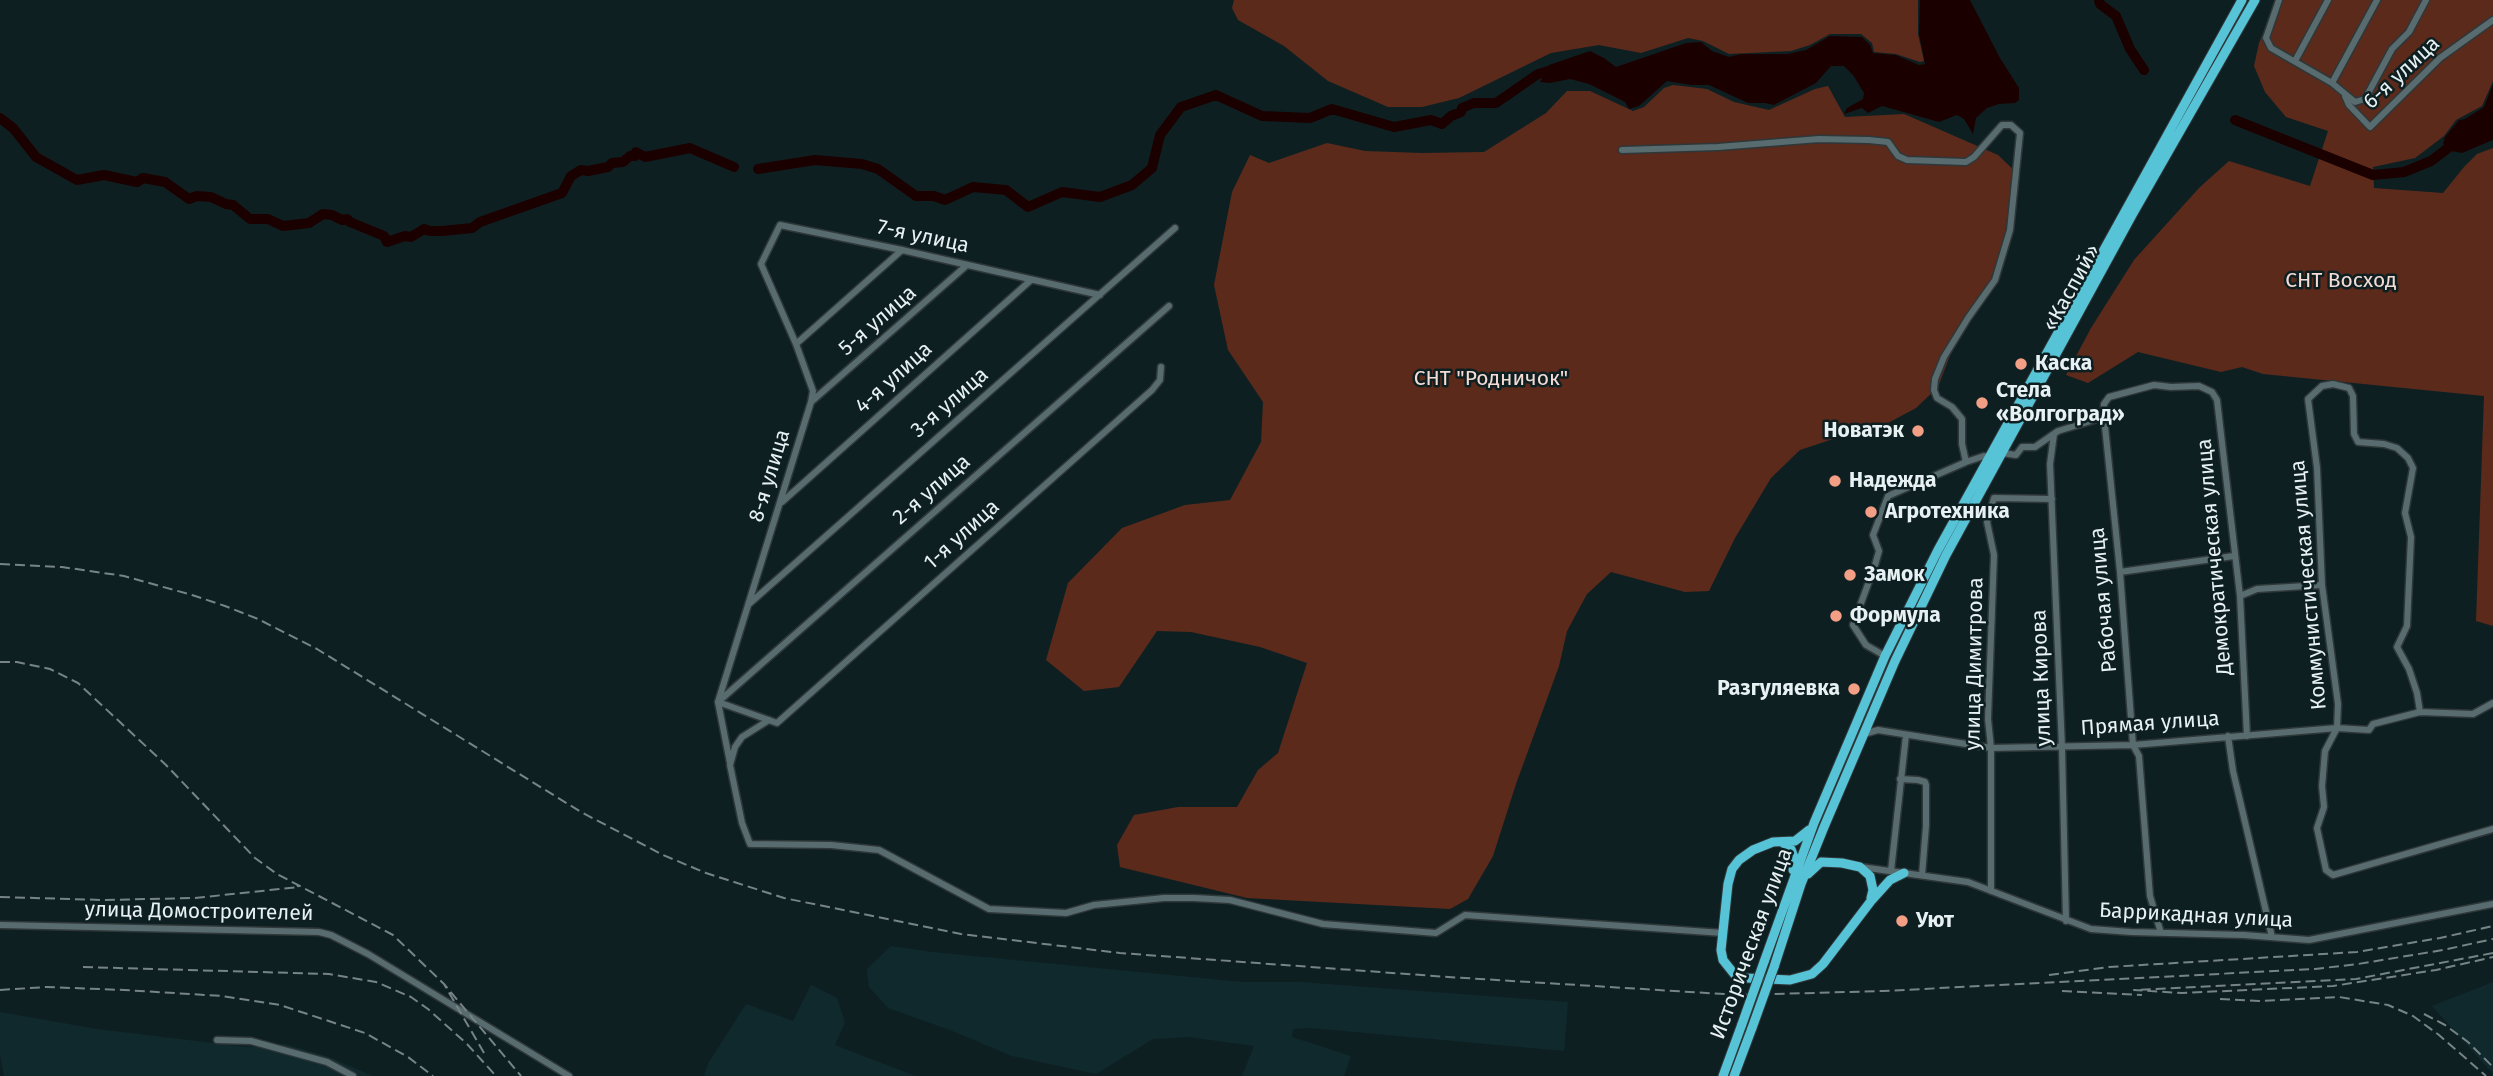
<!DOCTYPE html>
<html>
<head>
<meta charset="utf-8">
<style>
  body { margin:0 }
  canvas { display:block; background:#0e1f22 }
</style>
</head>
<body>
<canvas width="2493" height="1076"></canvas>
<script>
const ctx = document.querySelector('canvas').getContext('2d');
ctx.lineJoin = 'round';
function fillPath(path, color) {
  ctx.fillStyle = color;
  ctx.fill(path, 'evenodd');
}
function toPath(rows) {
  const path = new Path2D();
  for (const r of rows) {
    path.moveTo(r[0], r[1]);
    for (let i = 2; i < r.length; i += 2) path.lineTo(r[i], r[i + 1]);
  }
  return path;
}
function trace(path, color, width, dash) {
  ctx.strokeStyle = color;
  ctx.lineWidth = width;
  ctx.lineCap = dash ? 'butt' : 'round';
  ctx.setLineDash(dash || []);
  ctx.stroke(path);
}
function label(font, color, halo, rows, align = 'center') {
  ctx.font = font + ' "Fira Sans",sans-serif';
  ctx.lineWidth = 5;
  ctx.setLineDash([]);
  ctx.textBaseline = 'middle';
  ctx.strokeStyle = halo;
  ctx.fillStyle = color;
  for (const [text, x, y, turn = 0] of rows) {
    ctx.save();
    ctx.translate(x, y);
    ctx.rotate((+turn || 0) * Math.PI / 180);
    ctx.textAlign = isNaN(turn) ? turn : align;
    if (halo) ctx.strokeText(text, 0, 0);
    ctx.fillText(text, 0, 0);
    ctx.restore();
  }
}
const built = toPath([
  [891,946,932,952,1242,982,1299,982,1568,1002,1564,1051,1310,1028,1293,1029,1292,1037,1351,1056,1344,1076,1242,1076,1254,1046,1189,1037,1153,1039,1096,1074,1012,1056,950,1030,888,1008,869,987,867,969],
  [2493,982,2493,1074,2432,1006],
  [811,985,837,998,845,1022,835,1045,915,1076,704,1076,709,1062,746,1004,793,1021],
  [0,1012,97,1029,246,1047,285,1044,329,1057,373,1076,4,1076,0,1055]
]);
const green = toPath([
  [1234,0,1918,0,1918,34,1924,61,1920,62,1896,54,1874,52,1872,43,1861,34,1830,34,1810,45,1791,51,1729,54,1703,41,1688,38,1641,53,1599,45,1551,53,1459,98,1422,107,1388,107,1328,81,1284,46,1238,20,1232,8],
  [2277,0,2493,0,2493,81,2482,106,2456,120,2444,136,2415,158,2373,167,2374,188,2443,193,2464,167,2477,154,2493,148,2493,626,2476,621,2484,396,2263,374,2242,367,2221,372,2138,352,2088,383,2066,375,2091,328,2134,260,2199,188,2229,161,2310,186,2328,131,2286,117,2265,92,2254,66,2259,43],
  [1673,85,1707,89,1734,102,1769,110,1815,89,1828,86,1845,117,1904,114,1998,155,2020,176,2010,244,1997,281,1954,345,1938,387,1916,408,1875,430,1839,437,1800,450,1771,478,1735,538,1709,591,1685,592,1611,572,1587,594,1567,631,1559,666,1516,784,1493,856,1468,899,1450,909,1247,898,1120,867,1117,845,1134,815,1178,807,1237,807,1258,770,1278,753,1307,663,1260,647,1191,632,1157,631,1119,687,1084,691,1046,660,1068,583,1122,528,1185,505,1230,500,1261,442,1263,402,1228,350,1214,285,1232,192,1250,155,1269,163,1327,143,1365,151,1422,153,1484,152,1546,113,1567,91,1590,91,1633,111,1644,107,1664,88]
]);
const water = toPath([
  [1920,0,1970,0,2000,58,2019,88,2019,100,2015,103,1999,104,1987,108,1976,118,1973,134,1964,119,1957,115,1939,122,1882,106,1868,113,1862,108,1844,114,1847,108,1863,99,1864,93,1853,75,1844,66,1831,66,1816,83,1774,105,1765,103,1748,103,1709,85,1691,85,1667,81,1639,106,1629,109,1625,102,1589,84,1570,79,1550,83,1540,82,1549,65,1590,51,1604,58,1616,67,1686,43,1701,42,1712,51,1729,57,1741,54,1787,54,1806,50,1830,36,1862,37,1870,45,1873,53,1896,55,1919,65,1925,64,1919,34],
  [2493,84,2493,140,2462,153,2451,151,2443,144,2445,137,2459,120,2465,119,2484,107]
]);
const river = toPath([
  [2099,0,2100,4,2116,16,2130,49,2144,70],
  [0,118,13,128,36,157,77,180,104,175,137,182,143,178,165,182,189,199,197,196,211,197,226,204,233,205,250,219,268,219,283,226,309,223,323,214,332,215,342,220,347,219,350,222,384,236,387,242,405,236,411,237,424,229,430,231,442,231,472,228,480,222,562,193,571,176,581,170,588,171,608,167,612,163,623,162,630,156,635,156,636,152,645,157,690,148,734,167],
  [2235,120,2373,175,2404,172,2431,161,2456,142],
  [758,169,815,160,862,164,878,169,916,196,934,196,945,200,973,187,1006,190,1028,207,1062,192,1100,197,1132,185,1152,168,1160,135,1181,107,1216,95,1262,116,1310,118,1332,109,1394,127,1431,120,1442,124,1451,116,1461,112,1462,108,1474,103,1496,103,1538,74,1556,69]
]);
const minor = toPath([
  [2279,0,2266,38,2271,48,2332,83,2355,102,2365,99,2392,49,2409,32,2426,0],
  [2295,61,2328,0],
  [2332,83,2377,0],
  [2345,96,2349,105,2370,127,2440,58,2493,20],
  [1622,150,1718,147,1819,139,1869,140,1888,142,1898,156,1907,160,1966,162,1974,157,2002,125,2011,125,2020,133,2010,230,1995,280,1968,318,1944,357,1935,379,1934,390,1937,398,1952,407,1962,419,1962,444,1966,462],
  [796,344,902,250],
  [811,402,967,265],
  [2054,434,2050,464,2062,748,2066,921],
  [2002,453,2016,455,2022,447,2035,447,2058,431,2104,417],
  [782,502,1031,280],
  [2120,572,2234,556],
  [2240,596,2257,589,2322,585],
  [749,604,1175,228],
  [1885,656,1866,645,1853,625,1875,565,1879,551,1873,535,1888,496,1966,462,1984,456,1988,458],
  [718,702,1169,306],
  [718,702,777,723,1152,390,1160,380,1161,367],
  [2420,712,2417,693,2409,669,2397,647,2407,626,2411,537,2405,513,2413,468,2408,458,2397,448,2384,444,2358,442,2354,434,2353,396,2349,388,2333,384,2322,386,2308,399,2317,468,2322,585,2338,704,2337,728,2325,751,2322,786,2324,807,2317,828,2326,870,2333,875,2493,829],
  [769,720,742,737,735,747,730,765,742,823,750,844,831,845,879,850,989,909,1066,913,1094,905,1164,898,1194,898,1230,900,1323,924,1436,933,1465,915,1723,933],
  [1864,734,1878,730,1991,748,2133,745,2337,728,2369,730,2373,724,2420,712,2473,714,2493,703],
  [2228,736,2233,771,2272,937],
  [730,763,718,702,811,402,813,391,796,344,761,264,780,225,902,250,1100,295],
  [1900,779,1918,780,1925,782,1926,785,1926,826,1922,875],
  [1861,867,1968,882,2091,929,2131,932,2244,935,2309,940,2493,904],
  [1891,871,1906,735],
  [1991,891,1991,748,1988,719,1994,555,1987,522,1994,498,2052,499],
  [0,925,319,932,331,935,368,954,569,1076],
  [2161,933,2150,896,2139,756,2133,745,2120,572,2104,417,2104,404,2109,397,2154,385,2171,387,2199,386,2212,392,2217,400,2240,596,2247,736],
  [217,1040,251,1041,327,1062,353,1076]
]);
const highway = toPath([
  [1809,830,1795,841,1773,842,1753,850,1739,860,1732,869,1728,884,1721,950,1723,960,1735,975,1746,978,1790,980,1812,974,1823,964,1871,901,1890,880,1904,873],
  [1782,842,1791,849,1794,857,1793,870],
  [1808,874,1821,862,1842,863,1860,867,1870,876,1873,890,1871,898],
  [1764,962,1814,823,1885,656,1938,550,2242,0],
  [1774,967,1801,884,1824,827,1895,661,1946,555,2132,215,2255,0],
  [1723,1076,1742,1024],
  [1734,1076,1752,1028]
]);
const rail = toPath([
  [0,564,62,567,124,576,192,595,225,606,258,619,317,649,581,812,663,855,706,873,784,898,961,934,1120,953,1448,977,1739,995,1883,991,2315,969,2358,964,2443,950,2493,939],
  [0,662,17,662,50,669,78,683,166,765,255,858,277,874,393,935,444,984],
  [0,897,104,900,195,898,299,887,297,885],
  [2493,953,2356,979,2134,990,2182,993,2333,986,2436,970,2493,957],
  [83,967,329,974,376,982,411,997,428,1009,467,1044,496,1076],
  [2049,975,2109,967,2357,952,2440,938,2493,926],
  [0,990,46,987,124,990,222,996,280,1005,365,1033,408,1057,433,1076],
  [2062,991,2142,995],
  [2220,999,2259,1001,2339,997,2388,1005,2413,1016,2439,1035,2486,1076],
  [2424,1014,2445,1025,2468,1042,2493,1067],
  [484,1053,444,984,521,1076]
]);
const highwayBridge = toPath([
  [1742,1024,1764,962],
  [1752,1028,1774,967]
]);
const markers = [
  [2021,364,7,"#f39f85"],
  [1982,403,7,"#f39f85"],
  [1918,431,7,"#f39f85"],
  [1835,481,7,"#f39f85"],
  [1871,512,7,"#f39f85"],
  [1850,575,7,"#f39f85"],
  [1836,616,7,"#f39f85"],
  [1854,689,7,"#f39f85"],
  [1902,921,7,"#f39f85"]
];
const streetNames = [
  ["6-я улица",2402,73,-43],
  ["7-я улица",923,237,12],
  ["«Каспий»",2072,288,-61],
  ["5-я улица",878,321,-41],
  ["4-я улица",894,378,-42],
  ["3-я улица",950,403,-41],
  ["8-я улица",770,476,-73],
  ["2-я улица",932,490,-41],
  ["1-я улица",962,535,-42],
  ["Демократическая улица",2215,557,-95],
  ["Коммунистическая улица",2309,585,-95],
  ["Рабочая улица",2104,600,-95],
  ["улица Димитрова",1975,664,-89],
  ["улица Кирова",2042,678,-92],
  ["Прямая улица",2150,724,-4],
  ["улица Домостроителей",199,912,1],
  ["Баррикадная улица",2196,916,3],
  ["Историческая улица",1752,944,-70]
];
const parkNames = [
  ["СНТ Восход",2341,281],
  ["СНТ \"Родничок\"",1491,379]
];
const poiNames = [
  ["Каска",2035,364],
  ["Стела",1996,391],
  ["«Волгоград»",1996,415],
  ["Новатэк",1904,431,"right"],
  ["Надежда",1849,481],
  ["Агротехника",1885,512],
  ["Замок",1864,575],
  ["Формула",1850,616],
  ["Разгуляевка",1840,689,"right"],
  ["Уют",1916,921]
];
fillPath(built, '#0f292d');
fillPath(green, '#5b2a1b');
fillPath(water, '#1b0000');
trace(river, '#1b0000', 10);
trace(minor, '#2e3739', 9);
trace(highway, '#2e3739', 11);
trace(minor, '#586b6e', 6);
trace(highway, '#57c3d6', 9);
trace(rail, '#768486', 2, [10, 5]);
trace(highwayBridge, '#2e3739', 11, []);
trace(highwayBridge, '#57c3d6', 9);
for (const [x, y, r, color] of markers) {
  const dot = new Path2D();
  dot.arc(x, y, r, 0, 2 * Math.PI);
  ctx.fillStyle = color;
  ctx.fill(dot);
  trace(dot, '#0e1f22', 2.5);
}
label('21px', '#e7f1f3', '#0e1f22', streetNames);
label('21px', '#f4dcd5', '#0e1f22', parkNames);
label('bold 21px', '#e7f1f3', '#0e1f22', poiNames, 'left');
</script>
</body>
</html>
